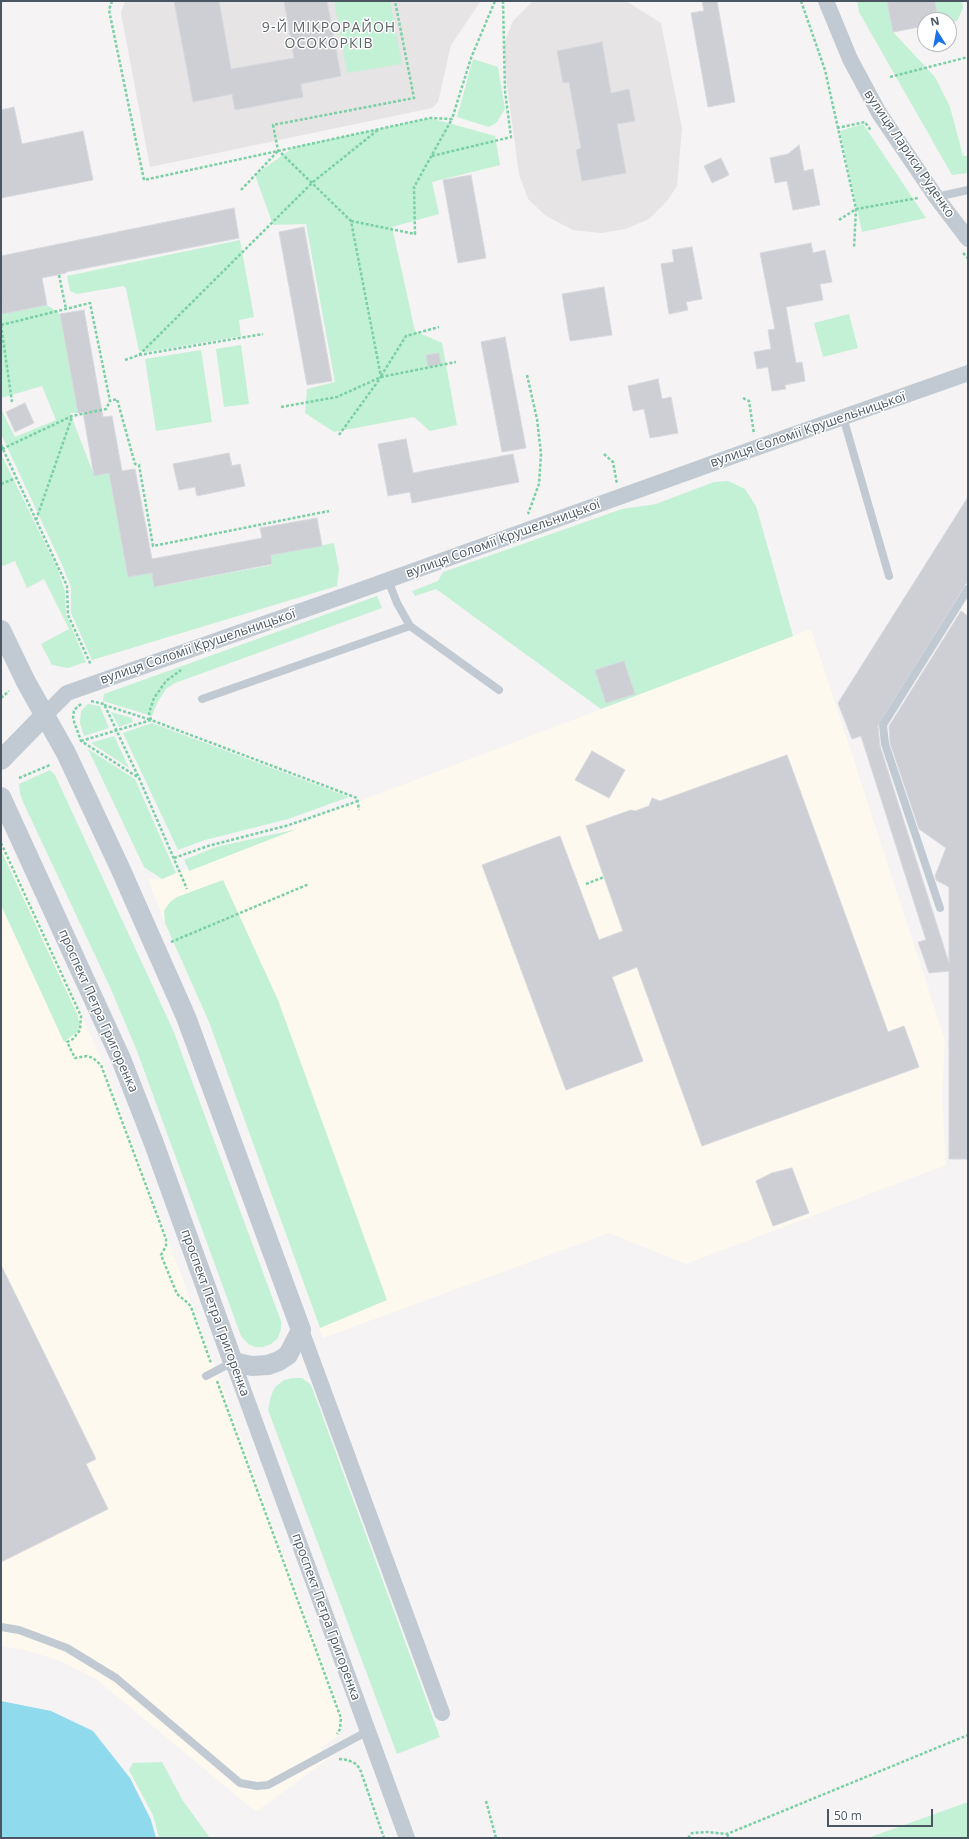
<!DOCTYPE html>
<html>
<head>
<meta charset="utf-8">
<style>
  body { margin:0 }
  #map { position:relative; width:969px; height:1839px; overflow:hidden; background:#f5f3f3; font-family:"Open Sans",sans-serif }
  canvas { display:block }
  .frame { position:absolute; inset:0; border:2px solid #4a5661; pointer-events:none }
  .north { position:absolute; left:917px; top:12px; width:40px; height:40px; box-sizing:border-box; background:#fff; border:1px solid #b7bbc0; border-radius:50%; rotate:349deg; font-size:11px; font-weight:700; line-height:16px; text-align:center; color:#4a5661 }
  .north::after { content:''; display:block; margin:auto; width:14px; height:18px; background:#1a73e8; clip-path:polygon(50% 0,100% 100%,50% 72%,0 100%) }
  .scale { position:absolute; left:827px; top:1809px; width:106px; height:18px; box-sizing:border-box; border:2px solid #4a5661; border-top:0; padding-left:5px; font-size:12px; line-height:14px; white-space:nowrap; color:#4a5661; -webkit-text-stroke:3px #fff; paint-order:stroke }
</style>
</head>
<body>
<div id="map">
<canvas width="969" height="1839"></canvas>
<div class="frame"></div>
<div class="north">N</div>
<div class="scale">50 m</div>
</div>
<script>
const ctx = document.querySelector('canvas').getContext('2d');
ctx.lineJoin = 'round';
function fillPath(path, color) {
  ctx.fillStyle = color;
  ctx.fill(path, 'evenodd');
}
function toPath(rows) {
  const path = new Path2D();
  for (const r of rows) {
    path.moveTo(r[0], r[1]);
    for (let i = 2; i < r.length; i += 2) path.lineTo(r[i], r[i + 1]);
  }
  return path;
}
function trace(path, color, width, dash) {
  ctx.strokeStyle = color;
  ctx.lineWidth = width;
  ctx.lineCap = dash ? 'butt' : 'round';
  ctx.setLineDash(dash || []);
  ctx.stroke(path);
}
function label(font, color, halo, rows, align = 'center') {
  ctx.font = font + ' "Open Sans",sans-serif';
  ctx.lineWidth = 3;
  ctx.setLineDash([]);
  ctx.textBaseline = 'middle';
  ctx.strokeStyle = halo;
  ctx.fillStyle = color;
  for (const [text, x, y, turn = 0] of rows) {
    ctx.save();
    ctx.translate(x, y);
    ctx.rotate((+turn || 0) * Math.PI / 180);
    ctx.textAlign = isNaN(turn) ? turn : align;
    if (halo) ctx.strokeText(text, 0, 0);
    ctx.fillText(text, 0, 0);
    ctx.restore();
  }
}
const commercial = toPath([
  [811,629,945,1040,942,1097,946,1165,686,1264,609,1233,323,1338,209,1022,165,923,148,879,163,879,263,838],
  [1,838,105,1067,342,1713,344,1723,338,1736,320,1748,326,1760,256,1812,96,1679,58,1660,25,1650,1,1646]
]);
const education = toPath([
  [125,1,481,1,451,45,438,102,432,108,150,167,121,13],
  [533,1,626,1,661,23,682,128,677,186,667,201,649,219,626,229,601,233,573,230,546,216,528,199,519,174,506,78,504,43,513,21]
]);
const green = toPath([
  [334,1,390,1,402,64,347,73],
  [857,1,887,1,893,32,935,77,950,107,963,156,968,156,968,173,952,175,859,12],
  [935,1,962,1,963,8,957,21,949,22,949,20,938,20],
  [473,59,498,67,505,109,496,123,489,127,457,117],
  [430,118,495,136,500,165,432,182,439,214,392,227,415,331,442,343,457,425,430,431,414,417,334,432,305,413,307,389,335,382,306,224,273,225,255,175,294,147],
  [863,124,926,218,862,232,840,131],
  [240,240,254,317,239,320,241,336,147,352,139,351,126,289,124,286,77,294,70,291,67,276],
  [47,305,60,314,78,413,70,413,94,475,109,473,128,577,152,573,155,587,272,565,271,555,334,543,339,570,337,586,92,660,71,613,71,587,63,567,1,434,1,409,15,437,56,420,42,386,1,398,1,307,3,314],
  [849,314,858,348,823,357,814,323],
  [241,345,249,404,224,407,216,349],
  [201,350,212,422,156,431,145,359],
  [1,454,58,570,65,591,66,614,86,662,68,668,52,665,41,644,69,629,44,579,27,588,15,561,3,566,1,563],
  [728,481,745,489,756,506,793,636,601,709,436,589,415,596,412,591,438,581,443,572,622,509,656,504,714,482],
  [377,596,382,608,175,683,166,689,157,703,152,716,103,701,104,694],
  [88,704,100,706,109,728,84,736,80,723,81,711],
  [111,712,132,718,133,722,119,727],
  [152,723,349,797,288,819,205,840,178,850,123,733],
  [114,736,129,768,91,743],
  [88,749,135,779,176,873,162,879,144,867],
  [50,770,55,775,173,1030,281,1321,281,1329,278,1338,271,1344,263,1347,255,1347,248,1344,241,1336,137,1051,110,987,23,802,20,793,19,784],
  [297,829,189,871,184,860,216,847],
  [1,850,78,1016,80,1026,77,1032,64,1042,1,905],
  [223,880,278,1000,387,1300,320,1328,209,1022,165,923,164,911,170,902,177,897],
  [293,1378,302,1378,311,1385,440,1737,397,1754,268,1410,271,1396,275,1387,284,1380],
  [162,1762,183,1801,210,1838,159,1838,153,1815,129,1770,133,1763],
  [968,1802,968,1838,868,1838]
]);
const water = toPath([
  [1,1701,51,1711,93,1731,130,1778,151,1820,156,1838,1,1838]
]);
const building = toPath([
  [174,1,219,1,231,69,294,58,284,1,327,1,341,76,301,84,303,97,235,110,232,94,193,102,174,1],
  [702,1,717,1,735,102,708,107,691,13,704,11,702,1],
  [887,1,935,1,938,20,925,20,925,26,893,32,887,1],
  [602,42,611,93,629,89,635,121,617,124,626,173,582,181,576,150,581,148,569,82,563,83,557,51,602,42],
  [14,107,22,144,83,131,93,180,1,198,1,110,14,107],
  [799,145,804,171,813,169,820,205,793,210,787,181,775,183,770,158,788,154,799,145],
  [721,158,729,175,712,183,704,166,721,158],
  [471,175,486,258,458,263,443,180,471,175],
  [234,208,239,238,66,272,66,273,42,278,47,305,2,314,1,256,234,208],
  [304,227,332,381,307,385,279,232,304,227],
  [811,243,813,253,825,250,832,282,820,284,823,300,786,307,796,363,802,362,805,381,785,385,786,389,772,391,768,367,757,369,754,352,771,349,768,330,775,329,760,253,811,243],
  [692,247,702,299,686,302,688,310,669,314,661,264,674,262,672,250,692,247],
  [604,287,612,335,570,341,562,294,604,287],
  [84,310,103,417,112,416,122,471,135,469,152,559,262,538,260,528,317,518,322,546,271,555,272,564,154,587,152,573,128,577,109,473,94,476,83,412,78,413,60,314,84,310],
  [505,337,526,448,502,452,481,342,505,337],
  [439,353,441,364,428,367,426,355,439,353],
  [658,379,662,399,671,397,678,433,650,438,644,409,633,411,628,386,658,379],
  [25,403,34,423,15,432,6,412,25,403],
  [406,439,413,473,513,454,519,482,412,503,410,492,388,496,378,444,406,439],
  [229,453,232,466,240,464,245,486,197,496,195,487,179,490,173,464,229,453],
  [968,497,968,581,878,726,880,746,949,963,949,887,936,880,935,876,946,848,919,829,890,743,889,726,961,611,968,616,967,1159,949,1159,949,971,929,973,918,942,926,940,861,736,852,739,838,703,968,497],
  [624,661,635,694,606,703,595,670,624,661],
  [592,751,625,770,609,798,575,780,592,751],
  [787,755,888,1032,904,1026,919,1067,702,1146,637,967,612,977,643,1061,566,1090,482,865,560,836,599,940,623,931,586,826,631,810,635,811,649,806,652,798,660,801,787,755],
  [792,1168,809,1213,773,1226,756,1181,772,1173,792,1168],
  [1,1265,96,1459,86,1464,108,1509,1,1562,1,1265]
]);
const path = toPath([
  [112,1,109,10,144,180,430,118,452,119,471,58,495,1],
  [801,1,825,70,856,209,854,248],
  [890,77,968,57],
  [837,128,865,122,871,131],
  [432,156,511,137,505,91,503,1],
  [241,190,278,151],
  [839,220,856,209,918,198],
  [351,221,415,234,414,187,452,119],
  [963,253,968,258],
  [59,275,66,309],
  [1,325,90,303,110,401,117,399,135,464,139,465,153,546,329,511],
  [1,325,12,402],
  [139,355,263,334],
  [125,360,139,355,313,182,379,129],
  [527,375,537,419,541,454,539,484,528,514],
  [381,376,406,336,439,327],
  [743,398,749,401,754,434],
  [281,407,337,397,381,377,456,362],
  [339,435,381,377,351,221,278,150,273,125,414,98,395,1],
  [1,445,67,586,68,615,91,665],
  [2,449,72,416,106,409,110,401],
  [604,454,613,462,617,484],
  [1,484,16,478],
  [36,520,72,417],
  [1,698,9,691],
  [91,701,104,704,139,778,187,889],
  [81,704,74,710,73,719,81,741,139,778],
  [104,705,151,720],
  [151,720,149,713,154,698,166,681,181,670],
  [81,741,151,720,357,798,359,810],
  [19,778,50,765],
  [1,843,81,1016,80,1030,73,1039,67,1042,75,1058,87,1056,93,1058,101,1065,166,1239,166,1246,161,1255,177,1294,188,1303,191,1307,211,1363],
  [174,858,208,846,289,825,358,801],
  [586,884,604,877],
  [171,942,309,884],
  [217,1381,341,1718,340,1729,337,1734],
  [339,1759,348,1760,356,1764,360,1769,384,1838],
  [486,1801,496,1838],
  [727,1834,729,1838],
  [688,1838,692,1833,707,1832,727,1834,968,1735]
]);
const service = toPath([
  [936,197,968,190],
  [843,417,889,576],
  [388,580,397,603,410,626,499,690],
  [202,699,410,626],
  [940,908,885,744,883,725,968,589],
  [206,1376,233,1362],
  [1,1627,19,1630,67,1648,116,1678,240,1783,257,1786,268,1785,368,1731]
]);
const minor = toPath([
  [826,1,850,59,879,113,936,197,968,239],
  [45,715,67,693,352,593,750,450,968,373],
  [301,1330,442,1713],
  [233,1362,407,1838]
]);
const tertiary = toPath([
  [1,630,26,682,66,753,120,868,186,1017,301,1330,288,1355,279,1361,268,1365,252,1366,233,1362,153,1141,121,1059,1,797],
  [1,760,45,715]
]);
const streetNames = [
  ["вулиця Лариси Руденко",909,154,56],
  ["вулиця Соломії Крушельницької",808,430,-19],
  ["вулиця Соломії Крушельницької",503,539,-20],
  ["вулиця Соломії Крушельницької",198,647,-19],
  ["проспект Петра Григоренка",98,1011,66],
  ["проспект Петра Григоренка",215,1313,70],
  ["проспект Петра Григоренка",326,1617,70]
];
const neighbourhoodNames = [
  ["9-Й МІКРОРАЙОН",329,28],
  ["ОСОКОРКІВ",329,44]
];
fillPath(commercial, '#fdf9ef');
fillPath(education, '#e6e4e5');
fillPath(green, '#c3f1d5');
fillPath(water, '#90daee');
fillPath(building, '#cdcfd5');
trace(building, '#d7d9de', 1);
trace(path, '#7ad0a6', 2.5, [3, 2]);
trace(service, '#c1cad2', 8);
trace(minor, '#c1cad2', 16);
trace(tertiary, '#c1cad2', 20);
label('13px', '#4a5661', '#fff', streetNames);
ctx.letterSpacing = '1px';
label('14px', '#5f6368', '#fff', neighbourhoodNames);
ctx.letterSpacing = '0px';
</script>
</body>
</html>
